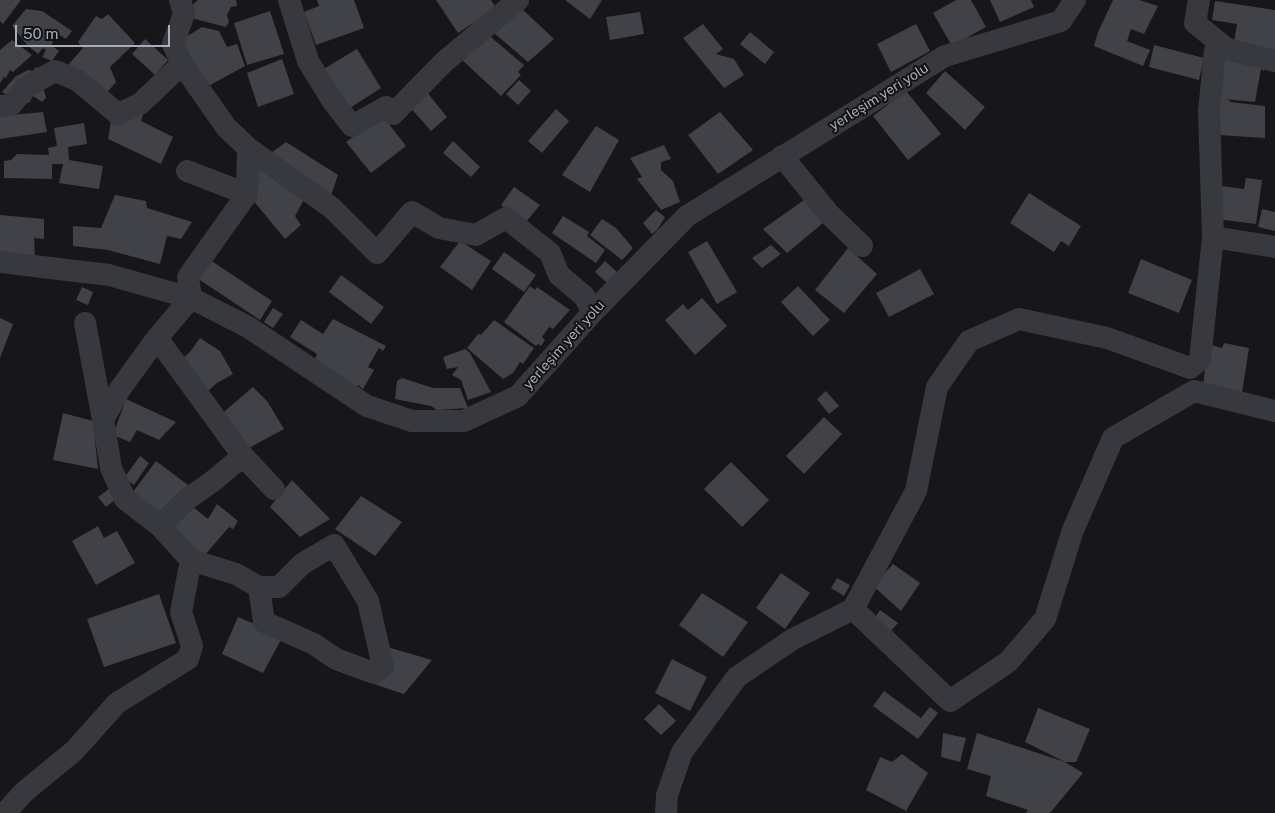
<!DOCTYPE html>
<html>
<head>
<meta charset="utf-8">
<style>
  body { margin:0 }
  #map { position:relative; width:1275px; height:813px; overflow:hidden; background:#171719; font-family:"Public Sans",sans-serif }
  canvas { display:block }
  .scale { position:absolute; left:15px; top:25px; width:155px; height:22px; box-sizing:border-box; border:2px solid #a8adbb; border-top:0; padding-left:6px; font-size:15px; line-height:18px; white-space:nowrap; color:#a8adbb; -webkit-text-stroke:4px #121214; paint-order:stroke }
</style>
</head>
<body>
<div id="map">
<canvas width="1275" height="813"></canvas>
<div class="scale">50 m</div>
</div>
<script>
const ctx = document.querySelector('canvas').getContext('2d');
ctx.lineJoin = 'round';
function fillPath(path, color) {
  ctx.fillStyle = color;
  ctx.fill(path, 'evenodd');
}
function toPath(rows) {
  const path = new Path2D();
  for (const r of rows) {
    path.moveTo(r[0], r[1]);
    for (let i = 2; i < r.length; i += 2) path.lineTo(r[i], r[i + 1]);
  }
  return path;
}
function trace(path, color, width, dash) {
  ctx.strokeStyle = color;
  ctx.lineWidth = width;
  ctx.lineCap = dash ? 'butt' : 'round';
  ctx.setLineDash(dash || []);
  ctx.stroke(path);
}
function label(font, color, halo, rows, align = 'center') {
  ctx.font = font + ' "Public Sans",sans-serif';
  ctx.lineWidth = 4;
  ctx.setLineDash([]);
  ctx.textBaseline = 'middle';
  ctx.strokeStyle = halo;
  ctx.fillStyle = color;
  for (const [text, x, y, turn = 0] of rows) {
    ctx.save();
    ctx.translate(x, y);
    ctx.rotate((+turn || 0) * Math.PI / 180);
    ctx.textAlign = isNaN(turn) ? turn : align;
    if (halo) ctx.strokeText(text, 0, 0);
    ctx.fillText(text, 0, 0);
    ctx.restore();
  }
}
const building = toPath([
  [0,0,21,0,3,24,0,21],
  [198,0,236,0,237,6,231,7,227,15,229,22,226,27,191,18,190,7],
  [317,0,354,0,364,28,316,45,304,12,319,6],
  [436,0,491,0,496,8,458,33],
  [565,0,602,0,590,19],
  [956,0,971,0,986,27,952,46,933,13],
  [990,0,1031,0,1034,7,1000,22],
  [1113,0,1139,0,1158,6,1144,34,1131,29,1127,41,1150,50,1143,66,1094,46,1098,32],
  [1215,1,1275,10,1275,50,1234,43,1237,24,1212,20],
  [520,7,554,39,528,62,493,32],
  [26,9,42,11,72,31,66,39,58,34,51,45,59,51,52,61,42,57,46,50,43,48,38,54,28,46,12,26],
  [270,11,284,54,247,65,234,23],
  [640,12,644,34,610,40,606,17],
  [108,14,135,43,110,67,116,82,104,96,68,65,83,48,78,42,96,16,102,19],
  [703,24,723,49,716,54,734,59,744,75,724,88,683,38],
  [916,24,930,51,891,72,877,44],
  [202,27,219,31,227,47,237,44,245,66,203,89,178,42],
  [750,32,774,52,765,64,740,44],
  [486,33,524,65,518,72,521,75,501,96,461,59],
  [145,39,168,60,155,75,132,54],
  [12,40,32,55,13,72,10,70,6,78,4,77,0,83,0,50],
  [1154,45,1204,58,1199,80,1149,67],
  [357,49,381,88,350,108,322,70],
  [1218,55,1265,63,1264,71,1261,69,1255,102,1224,99,1229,100,1230,102,1265,106,1265,138,1219,135],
  [282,59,294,94,258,107,247,73],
  [36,67,44,71,41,79,46,98,42,102,33,96,29,103,16,101,2,92,15,77,28,70,33,71],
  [945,71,985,107,965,130,926,93],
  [519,80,531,91,518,105,506,94],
  [426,91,447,117,431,131,409,106],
  [906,91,941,134,908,160,873,116],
  [146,106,141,121,173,137,161,164,108,139,113,109],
  [556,109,569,121,542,153,528,141],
  [43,112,47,132,0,139,0,116],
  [720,112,753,150,718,174,688,135],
  [382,115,406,146,371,173,346,142],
  [84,123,87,144,68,147,69,160,103,166,99,189,59,183,63,164,52,164,52,179,4,178,4,161,11,160,17,154,49,155,48,148,57,146,54,128],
  [596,126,619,140,590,192,562,175],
  [453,141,480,167,471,177,443,153],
  [286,142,338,175,330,198,267,156],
  [664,145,671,159,661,162,661,170,673,181,680,202,661,210,637,179,642,177,630,158],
  [259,162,306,196,295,216,301,225,285,239,252,199],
  [1246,178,1262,180,1256,224,1217,219,1222,186,1244,189],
  [514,187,540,205,525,223,501,205],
  [1029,193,1081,226,1069,246,1061,241,1054,252,1010,223],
  [115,195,146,201,147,208,192,222,181,239,167,236,160,264,108,250,73,246,73,226,101,228],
  [804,200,823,223,787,253,763,229],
  [1262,209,1275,212,1275,231,1258,227],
  [656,210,665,217,657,230,652,234,643,223],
  [0,215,44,219,44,239,34,238,35,257,0,252],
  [563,216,589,232,587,236,605,250,596,263,552,233],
  [602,219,616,228,633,248,622,260,590,235],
  [460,241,491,261,472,290,440,267],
  [707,241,737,292,717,304,688,252],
  [771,245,781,254,762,268,752,258],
  [848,248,877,274,844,313,815,290],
  [504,252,536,275,524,292,492,269],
  [207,258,272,301,260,320,194,276],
  [1141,259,1192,280,1179,313,1128,293],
  [605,261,617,272,607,283,595,272],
  [920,269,934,294,889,317,876,293],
  [341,275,384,307,371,324,329,292],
  [530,286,535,290,537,287,570,310,553,329,549,327,542,337,545,340,541,346,538,344,536,346,504,322],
  [798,286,830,320,813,336,781,302],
  [82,287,93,292,88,305,76,300],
  [702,298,727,326,695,355,665,320,683,304,688,310],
  [273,308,283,314,273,328,264,322],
  [0,318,13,324,0,358],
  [333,319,386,346,383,351,379,348,368,367,374,370,363,389,358,385,356,388,314,361,317,354,290,337,301,320,323,334],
  [494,320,534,348,523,364,520,362,513,373,503,379,467,348,478,334,481,335],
  [200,338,220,351,233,374,217,383,207,392,178,362,190,352],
  [1224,343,1249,348,1242,393,1203,386,1208,344,1222,348],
  [465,349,470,353,491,392,468,400,461,380,452,375,458,367,447,369,443,357],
  [402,378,433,388,460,388,468,408,437,410,431,406,395,399,397,381],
  [253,387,267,401,284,429,245,450,219,416],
  [826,391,839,406,829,414,817,399],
  [126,399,176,422,159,440,137,430,130,442,113,435],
  [63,413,93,421,98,469,53,460],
  [824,417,842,434,804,474,786,456],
  [140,456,149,463,134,485,124,478],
  [156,461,188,485,162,520,130,496],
  [731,462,769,500,742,527,704,489],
  [292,480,330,519,300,537,270,507],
  [109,489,116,499,106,507,98,497],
  [361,496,402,522,375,556,335,529],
  [188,503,208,519,217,504,238,521,233,529,229,527,204,556,168,529],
  [98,526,104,538,117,531,135,563,96,585,72,541],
  [893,564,920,583,901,611,873,586],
  [781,573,810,593,785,629,756,608],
  [837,578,850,585,844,596,831,588],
  [702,593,748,622,723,657,679,625],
  [159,594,176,643,104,667,87,619],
  [880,610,898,623,890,632,874,619],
  [238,617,283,636,263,673,222,654],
  [377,644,432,660,404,694,368,682],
  [672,659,707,677,690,711,655,693],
  [884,691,921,718,930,707,938,713,918,739,873,706],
  [659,704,676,721,661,735,644,719],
  [1038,708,1090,729,1076,762,1065,762,1025,742],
  [943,733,966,738,960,762,941,757],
  [977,733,1065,762,1083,773,1050,813,1026,813,1028,810,986,796,991,776,967,769],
  [902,754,928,773,906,811,866,790,880,757,892,762]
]);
const minor = toPath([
  [180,0,184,14,173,44,182,64,226,127,248,148,247,194,188,277,191,298,157,338,120,389,103,420,111,468,125,499,160,526,191,560,236,574,259,587,264,622,314,644,336,659,374,673,383,666,368,601,334,545,302,564,279,587,259,587],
  [289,0,308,61,332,100,352,126,386,107,393,114,444,62,518,0],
  [1227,49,1275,61],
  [0,106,11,105,26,87,55,71,77,80,118,114,140,104,182,64],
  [248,148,332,208,377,253,412,212,439,228,476,235,506,218,550,253,559,275,584,296,593,312],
  [782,156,829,214,862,246],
  [187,171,247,194],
  [1213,237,1275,247],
  [0,262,109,275,191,298,248,327,367,406,412,421,464,421,518,396,593,312,687,216,945,56,1061,21,1075,0],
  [85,323,103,420],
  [157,338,243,456,274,489],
  [160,526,186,500,213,481,243,456],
  [853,609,950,701,1008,662,1045,619,1073,530,1113,438,1194,391,1275,411],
  [5,813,24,792,74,751,117,703,188,659,192,646,181,612,191,560],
  [666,813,667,795,682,752,737,677,793,639,853,609,916,491,937,387,969,341,1019,319,1107,338,1190,368,1200,360,1213,237,1209,111,1215,50,1227,49,1195,23,1199,0]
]);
const streetNames = [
  ["yerleşim yeri yolu",879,97,-32],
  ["yerleşim yeri yolu",564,345,-48]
];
fillPath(building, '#414247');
trace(minor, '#38383f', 22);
label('14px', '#a8adbb', '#121214', streetNames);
</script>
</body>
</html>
